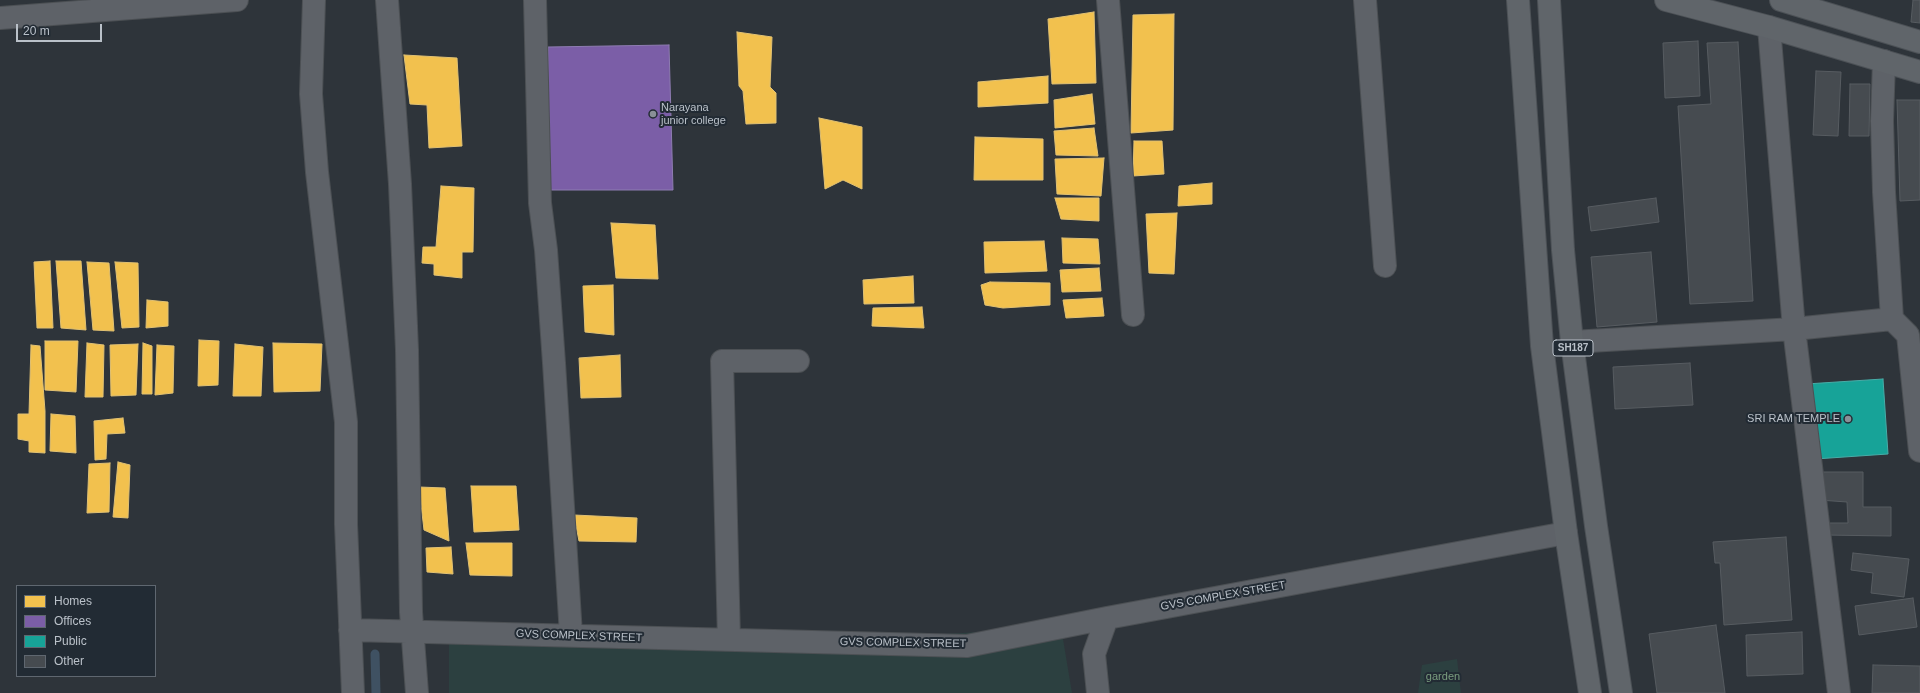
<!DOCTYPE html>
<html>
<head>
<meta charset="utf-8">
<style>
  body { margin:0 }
  #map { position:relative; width:1920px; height:693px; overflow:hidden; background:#2e343a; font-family:Helvetica,sans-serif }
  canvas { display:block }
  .legend { position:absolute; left:16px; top:585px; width:140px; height:92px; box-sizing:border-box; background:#222b34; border:1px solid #5f6770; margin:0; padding:5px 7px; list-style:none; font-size:12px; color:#bac1c9 }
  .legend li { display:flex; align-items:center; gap:8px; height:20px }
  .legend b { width:20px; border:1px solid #5f6770 }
  .scale { position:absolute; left:16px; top:24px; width:86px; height:18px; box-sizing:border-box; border:2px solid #bac1c9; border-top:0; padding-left:5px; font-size:12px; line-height:14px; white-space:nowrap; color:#bac1c9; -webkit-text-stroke:3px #222b34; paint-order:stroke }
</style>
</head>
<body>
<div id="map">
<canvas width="1920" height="693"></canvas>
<ul class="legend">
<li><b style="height:11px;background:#f2c14e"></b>Homes</li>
<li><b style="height:11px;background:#7b5ea7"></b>Offices</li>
<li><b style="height:11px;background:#17a398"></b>Public</li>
<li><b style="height:11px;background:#464b50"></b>Other</li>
</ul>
<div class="scale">20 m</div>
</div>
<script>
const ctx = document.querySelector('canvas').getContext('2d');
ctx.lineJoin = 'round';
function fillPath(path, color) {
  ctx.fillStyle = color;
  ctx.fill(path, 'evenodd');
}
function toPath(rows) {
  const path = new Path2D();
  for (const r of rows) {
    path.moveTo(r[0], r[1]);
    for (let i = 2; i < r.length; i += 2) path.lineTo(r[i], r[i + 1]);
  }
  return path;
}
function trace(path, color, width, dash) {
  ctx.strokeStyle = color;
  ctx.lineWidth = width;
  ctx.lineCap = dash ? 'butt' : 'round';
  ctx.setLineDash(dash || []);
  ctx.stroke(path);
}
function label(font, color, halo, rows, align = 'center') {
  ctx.font = font + ' Helvetica,sans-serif';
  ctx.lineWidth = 4;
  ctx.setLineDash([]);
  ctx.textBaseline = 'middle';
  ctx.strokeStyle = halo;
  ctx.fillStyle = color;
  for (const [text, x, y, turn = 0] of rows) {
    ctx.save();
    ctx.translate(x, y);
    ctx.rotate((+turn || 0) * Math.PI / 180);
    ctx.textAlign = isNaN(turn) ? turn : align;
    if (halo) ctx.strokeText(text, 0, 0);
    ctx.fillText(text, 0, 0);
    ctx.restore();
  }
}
const green = toPath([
  [1061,627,1072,693,449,693,449,640,814,642],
  [1457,659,1461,693,1418,693,1422,665]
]);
const homes = toPath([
  [1094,12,1096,83,1052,84,1048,19,1094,12],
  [1174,14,1173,130,1131,133,1133,15,1174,14],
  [737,32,772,37,770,87,776,93,776,123,746,124,743,91,739,86,737,32],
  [404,55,457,58,462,146,429,148,427,105,410,104,404,55],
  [1048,76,1048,103,978,107,978,82,1048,76],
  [1092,94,1095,124,1055,128,1054,100,1092,94],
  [819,118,862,127,862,189,843,180,825,189,819,118],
  [1094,128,1098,156,1056,155,1054,131,1094,128],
  [975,137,1043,139,1043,180,974,180,975,137],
  [1134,141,1162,141,1164,174,1133,176,1134,141],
  [1104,158,1101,196,1057,194,1055,159,1104,158],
  [1212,183,1212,204,1178,206,1179,186,1212,183],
  [441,186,474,188,473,252,462,252,462,278,434,275,434,264,422,263,423,247,436,247,441,186],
  [1055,198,1099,198,1099,221,1061,219,1055,198],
  [1177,213,1174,274,1149,273,1146,214,1177,213],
  [611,223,655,225,658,279,616,278,611,223],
  [1062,238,1098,239,1100,264,1063,263,1062,238],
  [1044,241,1047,271,985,273,984,242,1044,241],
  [50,261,53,328,37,328,34,262,50,261],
  [56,261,81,261,86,330,61,328,56,261],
  [87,262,109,263,114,331,93,330,87,262],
  [115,262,138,263,139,327,122,328,115,262],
  [1099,268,1101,291,1062,292,1060,270,1099,268],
  [913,276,914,303,864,304,863,280,913,276],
  [990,282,1050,283,1050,305,1003,308,985,305,981,285,990,282],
  [613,285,614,335,585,332,583,286,613,285],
  [1102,298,1104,316,1066,318,1063,300,1102,298],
  [147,300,168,302,168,326,146,328,147,300],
  [922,307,924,328,872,326,873,308,922,307],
  [199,340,219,341,218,385,198,386,199,340],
  [45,341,78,341,76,392,45,390,45,341],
  [87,343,104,345,103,397,85,397,87,343],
  [143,343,152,346,152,394,142,394,143,343],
  [273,343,322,344,320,391,274,392,273,343],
  [138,344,136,395,111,396,110,345,138,344],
  [235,344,263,347,261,396,233,396,235,344],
  [31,345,40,346,45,411,45,453,29,452,29,441,18,439,18,414,29,414,31,345],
  [157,345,174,346,173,393,155,395,157,345],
  [620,355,621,397,581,398,579,358,620,355],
  [51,414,75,416,76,453,50,451,51,414],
  [123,418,125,433,107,434,106,459,95,460,94,421,123,418],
  [118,462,130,465,128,518,113,517,118,462],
  [110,463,109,512,87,513,89,464,110,463],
  [471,486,516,486,519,530,474,532,471,486],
  [419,487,445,488,449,541,424,530,419,487],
  [574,515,637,518,636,542,579,541,574,515],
  [466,543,512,543,512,576,470,575,466,543],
  [451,547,453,574,427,572,426,548,451,547]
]);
const offices = toPath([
  [669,45,673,190,548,190,548,47,669,45]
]);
const public = toPath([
  [1883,379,1888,454,1815,459,1806,384,1883,379]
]);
const stream = toPath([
  [375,654,376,693]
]);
const building = toPath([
  [1913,0,1920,0,1920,23,1911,22,1913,0],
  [1698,41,1700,96,1665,98,1663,43,1698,41],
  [1738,42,1753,301,1690,304,1678,106,1711,104,1707,43,1738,42],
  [1816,71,1841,72,1838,136,1813,135,1816,71],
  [1850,84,1870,84,1869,136,1849,136,1850,84],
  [1897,100,1920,100,1920,200,1900,201,1897,100],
  [1656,198,1659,222,1591,231,1588,207,1656,198],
  [1651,252,1657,322,1597,327,1591,257,1651,252],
  [1690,363,1693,405,1615,409,1613,367,1690,363],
  [1816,472,1863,472,1863,507,1891,507,1891,536,1823,535,1823,523,1848,523,1847,502,1819,500,1816,472],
  [1786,537,1792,620,1724,625,1720,563,1715,563,1713,542,1786,537],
  [1853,553,1909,559,1904,597,1871,593,1873,573,1851,570,1853,553],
  [1913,598,1917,627,1859,635,1855,606,1913,598],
  [1716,625,1725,693,1657,693,1649,634,1716,625],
  [1802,632,1803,674,1747,676,1746,635,1802,632],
  [1873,665,1920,666,1920,693,1872,693,1873,665]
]);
const minor = toPath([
  [314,0,311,94,317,172,346,422,346,524,353,693],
  [387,0,400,184,407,350,411,612,417,693],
  [535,0,540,203,546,250,554,363,571,635],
  [1108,0,1133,315],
  [1365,0,1385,266],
  [0,18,237,0],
  [1884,61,1882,121,1884,192,1892,319,1908,335,1920,451],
  [1572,342,1794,329,1769,27],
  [350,630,967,646,1107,618,1566,533],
  [729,640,722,361,798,361],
  [1098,693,1094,654,1107,618],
  [1839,693,1794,329,1892,319]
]);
const major = toPath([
  [1518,0,1542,346,1566,533,1590,693],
  [1549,0,1563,250,1572,342,1596,526,1621,693],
  [1666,0,1769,27,1920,72],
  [1781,0,1920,42]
]);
const markers = [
  [653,114,4,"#899097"],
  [1848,419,4,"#899097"]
];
const shields = [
  [1573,348,40]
];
const shieldNames = [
  ["SH187",1573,348]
];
const poiNames = [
  ["Narayana",661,108],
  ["junior college",661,121],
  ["SRI RAM TEMPLE",1840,419,"right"]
];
const streetNames = [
  ["GVS COMPLEX STREET",1223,596,-10],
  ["GVS COMPLEX STREET",579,636,2],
  ["GVS COMPLEX STREET",903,643,1]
];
const parkNames = [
  ["garden",1443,677]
];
fillPath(green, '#2c4040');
fillPath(homes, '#f2c14e');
trace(homes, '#e1c173', 1);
fillPath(offices, '#7b5ea7');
trace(offices, '#8e7cb1', 1);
fillPath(public, '#17a398');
trace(public, '#48aca7', 1);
trace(stream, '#3f5162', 9);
fillPath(building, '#464b50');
trace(building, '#575c61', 1);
trace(minor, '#4c5054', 24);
trace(major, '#4c5156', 24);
trace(minor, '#5e6268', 22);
trace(major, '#60656a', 22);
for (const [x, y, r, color] of markers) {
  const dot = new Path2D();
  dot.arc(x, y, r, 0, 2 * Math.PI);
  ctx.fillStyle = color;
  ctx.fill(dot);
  trace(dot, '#222b34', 1.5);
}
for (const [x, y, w] of shields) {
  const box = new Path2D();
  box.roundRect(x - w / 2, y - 8, w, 16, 3);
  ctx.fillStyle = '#222b34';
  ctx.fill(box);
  trace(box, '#bac1c9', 1);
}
label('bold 10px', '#bac1c9', null, shieldNames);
label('11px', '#bac1c9', '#222b34', poiNames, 'left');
label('11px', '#bac1c9', '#222b34', streetNames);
label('11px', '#7a9d7f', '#222b34', parkNames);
</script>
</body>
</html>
